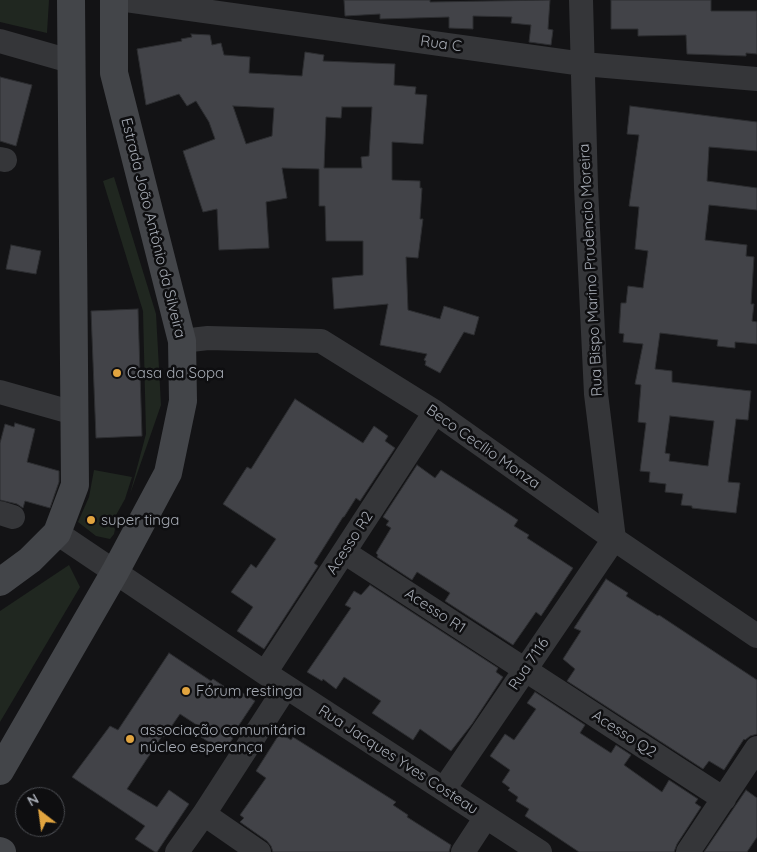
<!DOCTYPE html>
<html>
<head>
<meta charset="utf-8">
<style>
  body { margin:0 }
  #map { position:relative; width:757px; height:852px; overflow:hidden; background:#131315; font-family:Quicksand,sans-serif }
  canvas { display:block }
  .north { position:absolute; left:15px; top:787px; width:50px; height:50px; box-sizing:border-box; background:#0e0e10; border:1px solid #4b4d52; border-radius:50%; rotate:330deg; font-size:14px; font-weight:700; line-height:20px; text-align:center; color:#a6abb4 }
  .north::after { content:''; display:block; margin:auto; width:18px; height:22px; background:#e1a43f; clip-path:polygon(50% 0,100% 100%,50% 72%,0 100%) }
</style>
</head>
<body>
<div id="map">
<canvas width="757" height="852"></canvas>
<div class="north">N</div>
</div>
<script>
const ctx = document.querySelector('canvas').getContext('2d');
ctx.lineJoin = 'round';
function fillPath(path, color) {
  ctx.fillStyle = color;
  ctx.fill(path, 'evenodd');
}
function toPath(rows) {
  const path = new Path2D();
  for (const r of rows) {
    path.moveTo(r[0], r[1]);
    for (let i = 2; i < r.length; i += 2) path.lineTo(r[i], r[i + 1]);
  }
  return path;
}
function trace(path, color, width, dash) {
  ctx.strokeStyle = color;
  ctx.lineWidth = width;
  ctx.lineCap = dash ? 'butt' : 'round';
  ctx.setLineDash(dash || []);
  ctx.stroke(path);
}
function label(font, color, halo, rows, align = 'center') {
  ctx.font = font + ' Quicksand,sans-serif';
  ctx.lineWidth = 5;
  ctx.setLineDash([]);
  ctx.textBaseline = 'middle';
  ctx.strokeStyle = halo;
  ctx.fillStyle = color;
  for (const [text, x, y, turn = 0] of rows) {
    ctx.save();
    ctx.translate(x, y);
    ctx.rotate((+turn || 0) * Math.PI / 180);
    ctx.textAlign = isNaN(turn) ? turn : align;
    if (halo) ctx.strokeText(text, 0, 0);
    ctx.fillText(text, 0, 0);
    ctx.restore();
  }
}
const green = toPath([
  [0,0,49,0,47,33,0,22],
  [114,177,156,314,161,405,130,494,146,434,143,311,103,181],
  [94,470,132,477,125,499,111,524,115,529,114,534,110,539,96,536,78,522,89,497],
  [69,565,80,587,0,722,0,611]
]);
const building = toPath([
  [344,0,430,0,430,2,550,0,548,29,553,30,551,45,529,42,531,25,511,23,512,17,473,16,473,29,449,28,449,17,380,19,380,14,345,16,344,0],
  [611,0,711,0,711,11,757,11,757,54,746,53,746,56,687,54,686,35,638,36,638,29,611,29,611,0],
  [191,34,210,35,212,45,221,43,224,55,250,57,249,73,302,76,305,52,324,55,323,61,395,64,394,85,416,87,415,94,427,95,423,144,392,142,392,180,420,181,420,188,422,188,420,219,423,219,418,258,406,257,408,310,440,319,444,306,479,317,474,335,464,332,440,373,425,365,426,361,424,360,427,354,380,345,388,304,334,309,332,278,363,275,363,241,326,241,325,206,319,206,319,169,282,168,287,198,266,202,269,248,219,250,217,209,203,212,183,151,215,139,209,122,196,101,187,106,179,94,146,105,137,49,182,41,181,39,192,37,191,34],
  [233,106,274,108,272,136,246,144,233,106],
  [342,107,372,107,369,156,361,157,362,168,324,168,326,117,341,118,342,107],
  [0,77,32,85,16,146,0,141,0,77],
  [630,106,757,122,757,151,709,147,707,181,757,188,757,210,709,205,705,240,747,245,746,256,754,257,751,304,754,304,752,321,757,322,757,344,735,342,735,348,717,346,718,340,660,333,655,369,672,371,672,382,751,391,748,420,736,419,728,482,740,483,736,513,692,508,692,506,681,505,683,494,665,492,666,484,649,482,650,472,640,471,646,423,638,422,641,385,635,384,643,344,623,342,624,334,619,333,621,303,626,303,628,286,643,288,648,251,635,249,639,207,629,206,639,135,627,134,630,106],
  [670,416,714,421,708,466,669,461,670,454,665,453,670,416],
  [11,245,41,251,36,274,6,269,11,245],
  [138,309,142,436,96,438,91,311,138,309],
  [295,399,363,443,374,426,388,436,385,441,395,448,360,501,356,498,344,517,343,517,314,563,318,566,264,649,237,631,253,607,231,592,251,564,256,568,276,539,223,504,247,467,251,469,295,399],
  [15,423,35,429,27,462,59,471,59,482,50,508,25,501,23,508,17,504,0,500,0,443,5,424,14,427,15,423],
  [417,465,435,478,441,470,509,514,518,520,514,526,529,535,527,538,573,568,541,616,536,612,513,645,445,601,450,593,417,572,412,580,377,557,378,555,376,553,391,528,386,525,389,521,383,517,417,465],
  [606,579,628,593,626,596,658,616,659,615,757,680,757,734,750,736,745,740,744,739,724,770,709,761,703,769,567,681,575,669,563,659,581,631,574,628,606,579],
  [370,585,498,668,496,672,503,677,472,724,451,751,420,729,413,740,372,713,381,701,344,677,336,689,323,679,322,681,307,672,351,608,345,605,354,591,361,595,370,585],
  [169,653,211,681,213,679,237,695,240,691,255,701,231,737,233,738,224,752,201,737,206,731,180,714,164,737,162,736,127,789,157,807,169,790,189,804,157,852,155,852,135,839,145,826,72,777,110,726,118,730,169,653],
  [535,692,585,725,580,733,611,753,616,745,631,755,624,765,662,792,669,780,698,799,695,803,701,807,677,844,674,852,579,852,525,816,529,809,516,801,518,797,508,790,510,788,502,782,510,770,490,756,505,734,514,740,536,709,527,703,535,692],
  [280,733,291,740,293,737,396,802,393,805,408,815,407,817,451,845,449,852,273,852,271,846,267,841,240,822,244,818,240,815,266,778,256,771,280,733],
  [746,790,757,798,757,837,747,852,704,852,746,790]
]);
const street = toPath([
  [126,0,583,64,757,79],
  [0,41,70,61],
  [0,159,5,160],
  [182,341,208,338,321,341,435,412,614,539,757,636],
  [0,392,74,413],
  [0,513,13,517],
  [57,533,265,673,540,852],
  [344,552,724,799],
  [265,673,435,412],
  [444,789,614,539,596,394,586,187,581,0],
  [204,814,259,852],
  [177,852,204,814,286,687],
  [463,852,486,817],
  [688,852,757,748]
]);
const secondary = toPath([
  [0,582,30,560,57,533,75,485,71,0],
  [0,771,115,572,168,473,183,401,182,341,114,73,114,0],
  [0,851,2,852]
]);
const markers = [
  [117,373,5,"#e1a43f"],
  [91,520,5,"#e1a43f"],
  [186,691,5,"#e1a43f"],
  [130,739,5,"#e1a43f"]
];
const streetNames = [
  ["Rua C",441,44,8],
  ["Estrada João Antônio da Silveira",153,228,76],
  ["Rua Bispo Marino Prudencio Moreira",591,270,-93],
  ["Beco Cecílio Monza",483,447,35],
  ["Acesso R2",350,543,-57],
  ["Acesso R1",435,611,33],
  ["Rua 7116",529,664,-56],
  ["Acesso Q2",624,734,33],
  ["Rua Jacques Yves Costeau",398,760,33]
];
const poiNames = [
  ["Casa da Sopa",127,373],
  ["super tinga",101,520],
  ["Fórum restinga",196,691],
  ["associação comunitária",140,730],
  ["núcleo esperança",140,747]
];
fillPath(green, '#202720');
fillPath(building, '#424348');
trace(building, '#2d2e31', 1);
trace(street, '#353639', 24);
trace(secondary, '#434549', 28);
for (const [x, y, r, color] of markers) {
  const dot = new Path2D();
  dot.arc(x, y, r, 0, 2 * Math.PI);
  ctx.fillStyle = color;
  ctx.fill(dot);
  trace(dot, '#0e0e10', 2);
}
label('15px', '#a6abb4', '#0e0e10', streetNames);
label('15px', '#a6abb4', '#0e0e10', poiNames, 'left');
</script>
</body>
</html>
